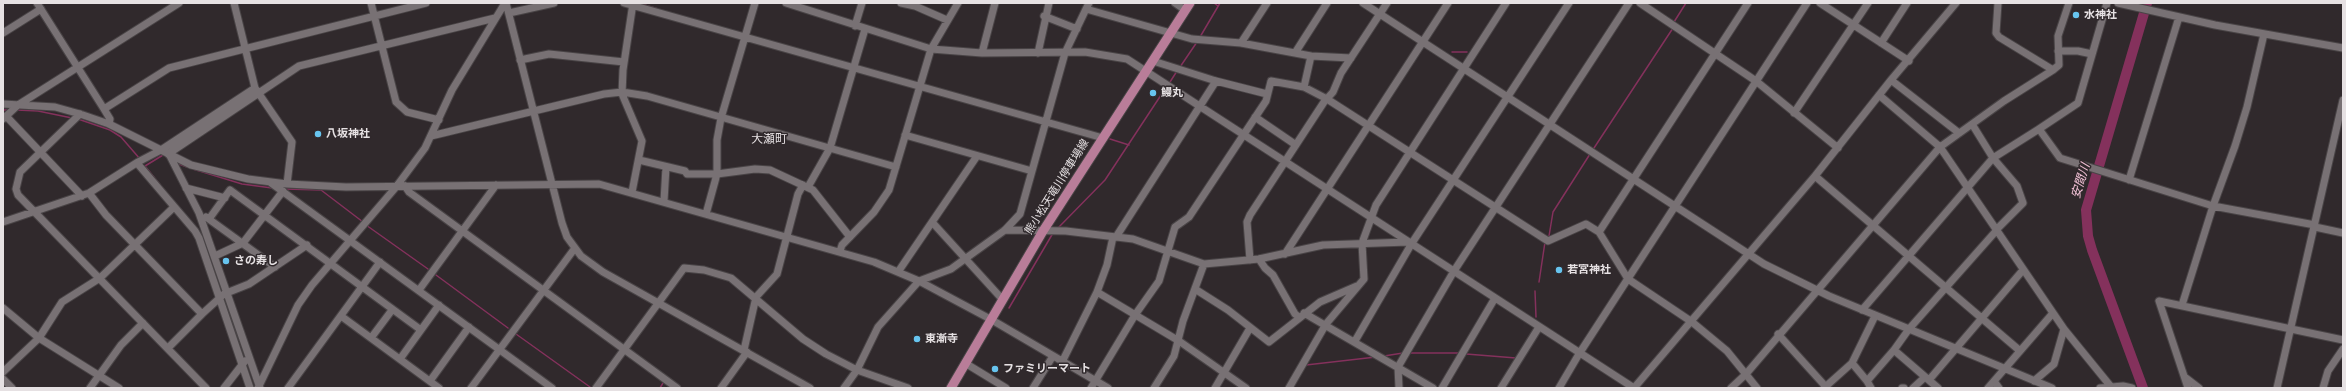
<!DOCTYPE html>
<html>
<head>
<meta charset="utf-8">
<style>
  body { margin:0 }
  #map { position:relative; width:2346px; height:391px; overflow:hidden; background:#30292c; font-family:"PT Sans Narrow",sans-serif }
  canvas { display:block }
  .frame { position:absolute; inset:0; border:4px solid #e6e1e3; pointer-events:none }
</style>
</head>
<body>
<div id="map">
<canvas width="2346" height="391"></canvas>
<div class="frame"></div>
</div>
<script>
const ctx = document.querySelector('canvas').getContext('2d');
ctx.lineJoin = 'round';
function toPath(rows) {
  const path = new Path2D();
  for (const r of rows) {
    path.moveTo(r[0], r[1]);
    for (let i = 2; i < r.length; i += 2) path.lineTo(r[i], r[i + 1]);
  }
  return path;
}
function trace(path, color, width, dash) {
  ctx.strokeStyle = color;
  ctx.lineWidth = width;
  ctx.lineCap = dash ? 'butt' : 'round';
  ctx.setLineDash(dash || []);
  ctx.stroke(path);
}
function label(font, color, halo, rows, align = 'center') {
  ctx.font = font + ' "PT Sans Narrow","Noto Sans JP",sans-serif';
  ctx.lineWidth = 3;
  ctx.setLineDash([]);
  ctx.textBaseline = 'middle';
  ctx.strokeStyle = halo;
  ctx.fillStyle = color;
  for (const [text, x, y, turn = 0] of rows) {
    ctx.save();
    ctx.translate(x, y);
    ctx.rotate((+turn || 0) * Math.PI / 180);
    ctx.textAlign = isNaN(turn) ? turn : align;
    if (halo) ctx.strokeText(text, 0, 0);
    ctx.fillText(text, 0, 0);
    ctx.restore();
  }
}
const stream = toPath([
  [638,3,658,9],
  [1214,3,1218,6],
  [1674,22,1686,3],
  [1200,37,1220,3],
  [1452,52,1467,52],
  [1180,67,1197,42],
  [1170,82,1177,71],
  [3,110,9,110],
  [17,110,38,111,72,118],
  [78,119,110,130,121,137,140,159],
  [1110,139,1129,145],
  [1594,148,1673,28],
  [179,164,187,167],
  [193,169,242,184,272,188],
  [161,186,145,166,163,155],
  [284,189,321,190,363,222],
  [366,225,428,269],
  [1058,228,1105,180,1165,89],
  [1549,236,1553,212,1590,154],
  [436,275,508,328],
  [1539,282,1545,242],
  [1535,291,1536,317],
  [1009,308,1053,233],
  [516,334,590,387],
  [1410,353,1460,353],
  [1466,354,1516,358],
  [1384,356,1403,353],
  [1306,365,1376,357],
  [660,388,663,383]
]);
const river = toPath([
  [2143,388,2092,250,2088,236,2086,210,2147,3]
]);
const minor = toPath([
  [37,3,104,109,110,119,109,124],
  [234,3,255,88,292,142,287,184],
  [371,3,396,102,407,112,439,120],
  [506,3,562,223,567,237,581,256,603,272,810,388],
  [624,3,1103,138],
  [786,3,931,49,982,53,1085,52,1127,59,1634,388],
  [901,3,915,6,947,20],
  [1089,3,1086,9,1192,39,1241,43,1311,56,1304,87],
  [1175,3,1185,10],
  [1363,3,1764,264,1829,296,2052,388],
  [1640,3,1756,81,1838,148],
  [1820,3,1909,61],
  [2118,3,2215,25,2343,48],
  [509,13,554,3],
  [1044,16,1077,29],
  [855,26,862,3],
  [3,33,41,9],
  [1241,43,1267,3],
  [1881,43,1907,3],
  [2058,51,2078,51,2092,54],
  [982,53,995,3],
  [1038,53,1049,3],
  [1295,53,1327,3],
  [1311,56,1351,58],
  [520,60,549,54,624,62],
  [1153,61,1216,81,1267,94],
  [2053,70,2059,65,2058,36,2069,3],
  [1891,80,1959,133],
  [1879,95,1940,147,2064,329,2112,388],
  [3,104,55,107,80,114,109,124,191,165,248,179,287,184,346,187,599,184,874,262,919,281,992,320,1108,388],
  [104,109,169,68,426,3],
  [1794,113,1868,3],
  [80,114,20,172,16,189,18,195,206,388],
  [6,116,82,196],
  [1255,117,1296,145],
  [3,119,18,105,179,3],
  [1972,124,1993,158,2017,186,2023,203,1996,230],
  [2039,129,2078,103,2107,3],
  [905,135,1032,171],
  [431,136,604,94,622,92,647,96,896,167],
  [168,154,299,66,495,18],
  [170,156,199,213,260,388],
  [639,160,685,171,687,174,717,174,755,169,770,170,813,190,850,237],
  [137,163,195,231,199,238,250,388],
  [1815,176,2019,350],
  [2129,180,2179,17],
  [271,183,552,388],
  [405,186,409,192,677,388],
  [808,187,830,148,865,29],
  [186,188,225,198],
  [632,192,642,141,622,94,623,70,633,3],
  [89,193,106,215,202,314,168,348],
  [664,201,666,167],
  [706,214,717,174,717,140,721,118,755,3],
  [206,217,275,267],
  [209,219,230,190,421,330],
  [3,222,89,193,138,162,161,150,255,88],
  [932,222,1003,300],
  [2315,227,2343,233],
  [1005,230,1066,231,1133,239,1204,264,1259,259,1323,245,1408,242],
  [1599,232,1748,3],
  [1113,237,1107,265,1097,292,1179,341,1246,388],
  [1116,237,1216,81],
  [840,251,842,245,874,212,889,190,931,49,958,3],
  [1285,254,1448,3],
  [215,256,243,243,283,191],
  [1259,259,1265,268,1273,275,1295,314,1299,317],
  [1250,260,1247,222,1250,215,1324,102,1333,92,1341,73,1387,3],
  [898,272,977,156],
  [1195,289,1228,310,1269,342,1320,302,1357,286],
  [419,290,496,185],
  [2182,305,2213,206,2235,146,2247,107,2264,34],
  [3,308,39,338,119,388],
  [1862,310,1993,158,2039,129,2060,158,2213,206,2315,225],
  [1304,313,1433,388],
  [202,314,224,294,249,284,307,245],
  [341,316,439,388],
  [1875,316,1852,363,1867,381,1894,350],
  [1778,334,1827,388],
  [371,338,392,310],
  [1355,341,1412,243,1569,3],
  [744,350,756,297,777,274,798,194,803,185],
  [400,359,439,305],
  [1062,362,1097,292],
  [965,363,1006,388],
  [3,372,39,338,62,302,100,278,174,207],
  [2186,378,2199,388],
  [3,379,12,388],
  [1929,380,2023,270],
  [430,381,469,327],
  [1867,381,1871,388],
  [1994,381,1999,388],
  [2034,381,2054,364,2064,329],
  [90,388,121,345,143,323],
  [224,388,245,361],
  [258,388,298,305,312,285,396,187,425,148,452,90,505,3],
  [288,388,380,262],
  [471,388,575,248],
  [596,388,684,268,704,270,731,278,803,339,826,354,857,370,844,388],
  [721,388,747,352],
  [908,388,857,370,878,327,919,281,951,269,1005,230,1020,214,1065,53,1086,9],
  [1033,388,1053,356],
  [1091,388,1135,315,1159,281,1175,227,1189,217,1266,101,1271,81,1304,87,1327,99,1548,241,1586,224,1599,232,1628,279,1692,322,1727,351,1757,388],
  [1154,388,1174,356,1183,321,1204,264],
  [1215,388,1250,328],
  [1289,388,1326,324,1364,279,1362,243,1376,205,1506,3],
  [1399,388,1398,367,1454,271,1629,3],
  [1442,388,1495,298],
  [1501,388,1539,327],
  [1559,388,1579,354,1807,3],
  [1634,388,1815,176,1891,80,1956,3],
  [1731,388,1746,374,1940,147,2004,101,2053,70,1999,37,1996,33,1998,3],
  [1824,388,1852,363],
  [1902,388,1904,388],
  [1913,388,1925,377],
  [1938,388,1894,350,1909,329,1996,231],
  [1988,388,2053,313],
  [2100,388,2123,386,2132,388],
  [2188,388,2159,301,2343,340],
  [2277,388,2343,100],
  [2323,388,2328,371,2343,349]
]);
const major = toPath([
  [951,388,1043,231,1190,3]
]);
const markers = [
  [2076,15,4,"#67c4ef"],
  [1153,93,4,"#67c4ef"],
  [318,134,4,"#67c4ef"],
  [226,261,4,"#67c4ef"],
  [1559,270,4,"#67c4ef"],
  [917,339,4,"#67c4ef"],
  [995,369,4,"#67c4ef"]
];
const poiNames = [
  ["水神社",2084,15],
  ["鰻丸",1161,93],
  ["八坂神社",326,134],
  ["さの寿し",234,261],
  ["若宮神社",1567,270],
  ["東漸寺",925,339],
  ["ファミリーマート",1003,369]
];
const streetNames = [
  ["熊小松天竜川停車場線",1057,187,-58]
];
const neighbourhoodNames = [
  ["大瀬町",769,140]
];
const waterNames = [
  ["安間川",2081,181,-73]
];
trace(stream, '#84315c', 1.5);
trace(river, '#84315c', 10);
trace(minor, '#494446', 9);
trace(major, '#494446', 11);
trace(minor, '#787174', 7);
trace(major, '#b97d99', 9);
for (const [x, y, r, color] of markers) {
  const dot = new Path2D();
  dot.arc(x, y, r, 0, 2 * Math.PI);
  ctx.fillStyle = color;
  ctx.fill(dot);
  trace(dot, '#30292c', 1.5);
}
label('bold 11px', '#e6e1e3', '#30292c', poiNames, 'left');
label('11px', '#e6e1e3', '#30292c', streetNames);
label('12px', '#e6e1e3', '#30292c', neighbourhoodNames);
label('italic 12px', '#f1c0d5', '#30292c', waterNames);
</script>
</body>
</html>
